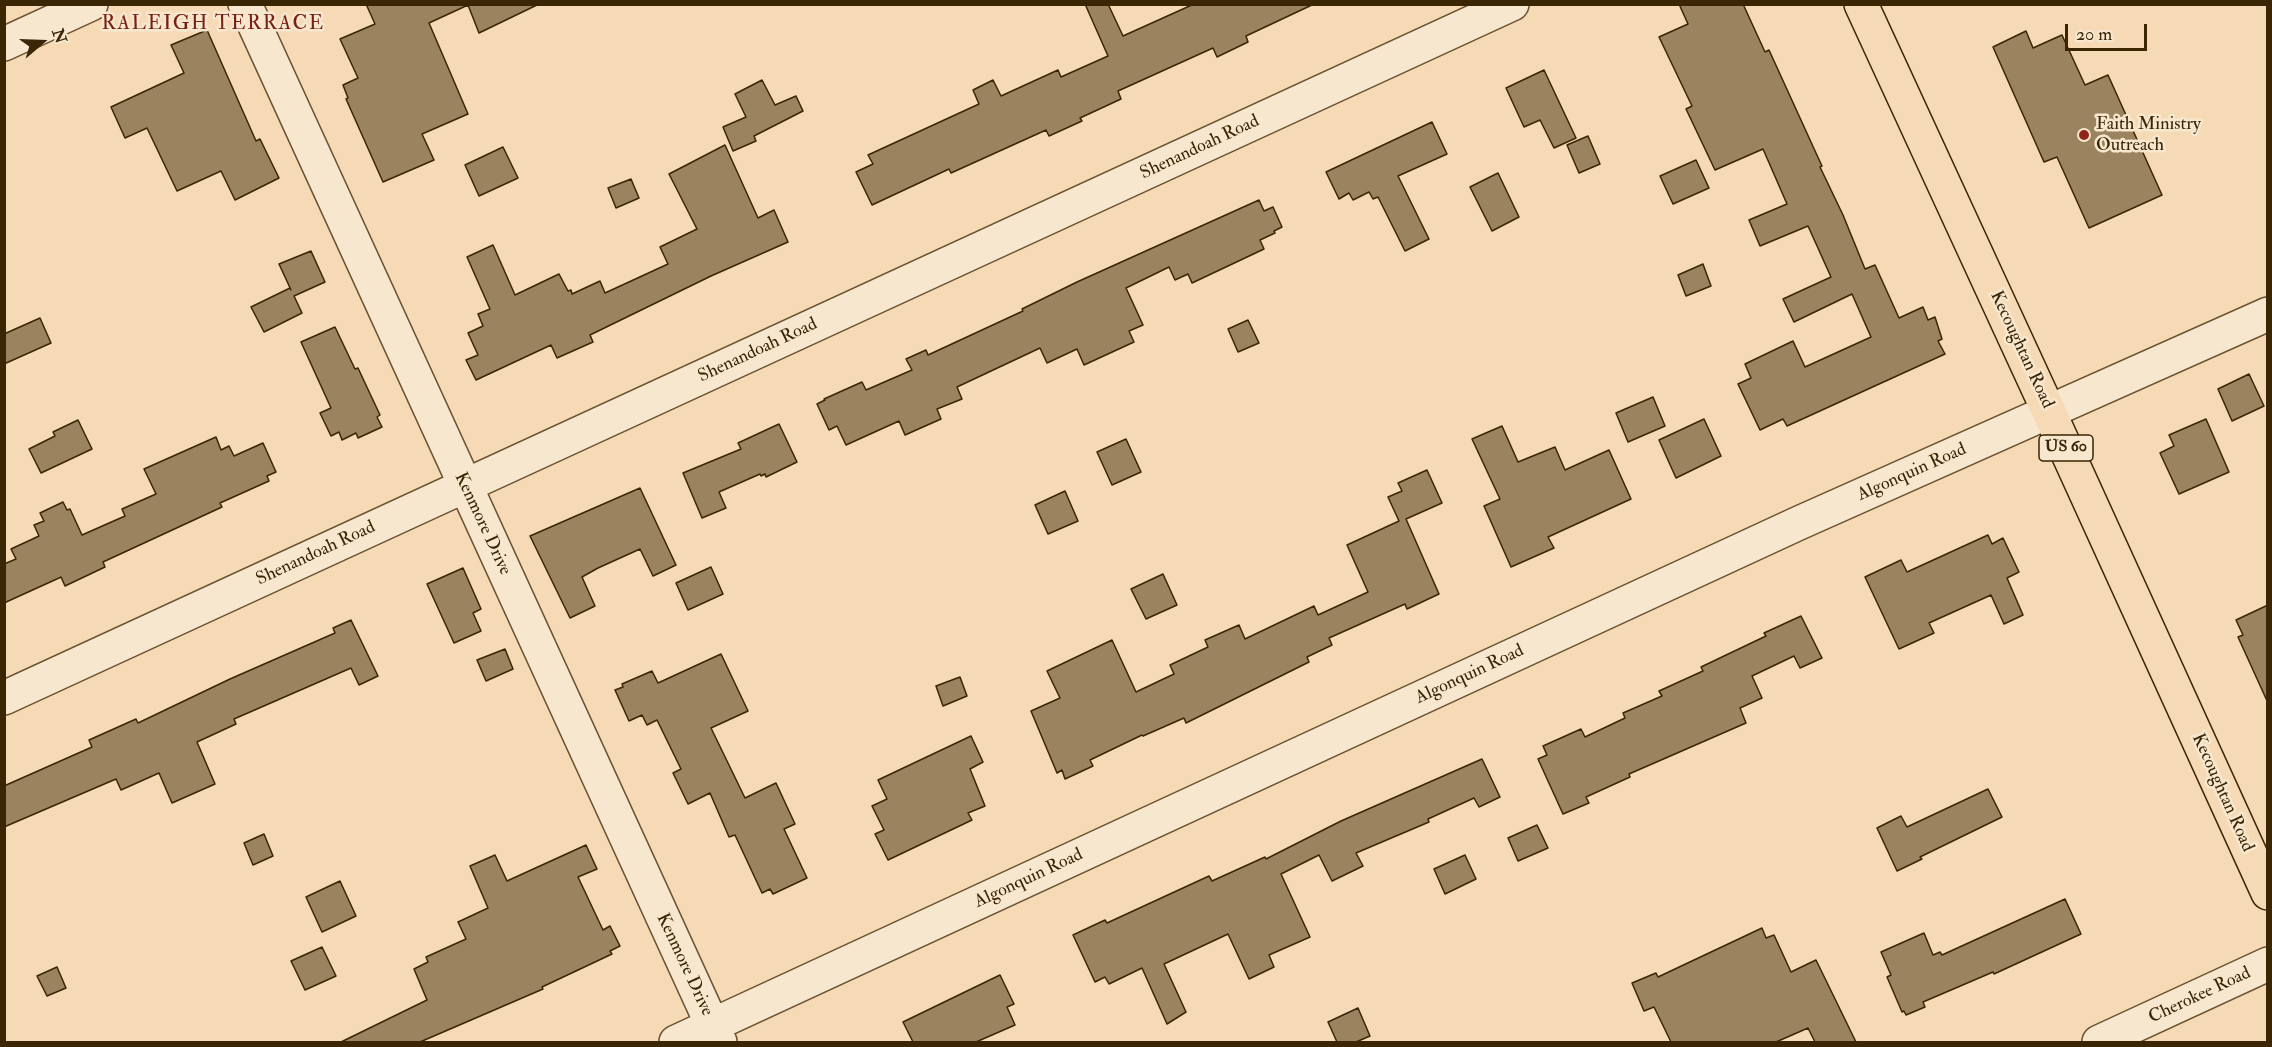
<!DOCTYPE html>
<html>
<head>
<meta charset="utf-8">
<style>
  body { margin:0 }
  #map { position:relative; width:2272px; height:1047px; overflow:hidden; background:#f5dab5; font-family:"IM FELL Double Pica",serif }
  canvas { display:block }
  .frame { position:absolute; inset:0; border:6px solid #3a2504; pointer-events:none }
  .north { position:absolute; left:12px; top:12px; width:60px; height:60px; -webkit-text-stroke:4px #f8e7cf; paint-order:stroke; rotate:71deg; font-size:16px; font-weight:700; line-height:24px; text-align:center; color:#3a2504 }
  .north::after { content:''; display:block; margin:auto; width:21px; height:27px; background:#3a2504; clip-path:polygon(50% 0,100% 100%,50% 72%,0 100%) }
  .scale { position:absolute; left:2065px; top:24px; width:82px; height:27px; box-sizing:border-box; border:3px solid #3a2504; border-top:0; padding-left:8px; font-size:18px; line-height:21px; white-space:nowrap; color:#3a2504; -webkit-text-stroke:4px #f8e7cf; paint-order:stroke }
</style>
</head>
<body>
<div id="map">
<canvas width="2272" height="1047"></canvas>
<div class="frame"></div>
<div class="north">N</div>
<div class="scale">20 m</div>
</div>
<script>
const ctx = document.querySelector('canvas').getContext('2d');
ctx.lineJoin = 'round';
function fillPath(path, color) {
  ctx.fillStyle = color;
  ctx.fill(path, 'evenodd');
}
function toPath(rows) {
  const path = new Path2D();
  for (const r of rows) {
    path.moveTo(r[0], r[1]);
    for (let i = 2; i < r.length; i += 2) path.lineTo(r[i], r[i + 1]);
  }
  return path;
}
function trace(path, color, width, dash) {
  ctx.strokeStyle = color;
  ctx.lineWidth = width;
  ctx.lineCap = dash ? 'butt' : 'round';
  ctx.setLineDash(dash || []);
  ctx.stroke(path);
}
function label(font, color, halo, rows, align = 'center') {
  ctx.font = font + ' "IM FELL Double Pica",serif';
  ctx.lineWidth = 5;
  ctx.setLineDash([]);
  ctx.textBaseline = 'middle';
  ctx.strokeStyle = halo;
  ctx.fillStyle = color;
  for (const [text, x, y, turn = 0] of rows) {
    ctx.save();
    ctx.translate(x, y);
    ctx.rotate((+turn || 0) * Math.PI / 180);
    ctx.textAlign = isNaN(turn) ? turn : align;
    if (halo) ctx.strokeText(text, 0, 0);
    ctx.fillText(text, 0, 0);
    ctx.restore();
  }
}
const building = toPath([
  [366,4,539,4,479,33,468,5,429,23,468,114,422,134,434,160,383,182,346,99,348,98,343,85,358,78,340,39,375,24,366,4],
  [1085,4,1108,4,1123,36,1194,4,1314,4,1246,36,1248,42,1217,57,1213,48,1118,91,1121,99,1080,118,1082,121,1049,136,1046,130,951,173,949,169,872,205,856,172,873,164,868,155,979,104,973,90,993,80,1001,96,1058,70,1061,77,1108,56,1085,4],
  [1679,4,1743,4,1765,52,1769,50,1816,153,1822,166,1820,167,1843,215,1865,269,1875,265,1899,318,1923,307,1928,320,1935,317,1942,339,1938,341,1945,354,1787,426,1783,419,1760,430,1738,384,1751,378,1745,364,1793,341,1805,367,1871,337,1852,294,1794,322,1783,299,1831,277,1808,226,1760,246,1749,220,1787,204,1763,149,1715,170,1686,109,1692,106,1659,37,1688,24,1679,4],
  [207,30,256,141,260,139,279,178,235,200,221,171,177,191,147,128,125,138,111,107,184,73,171,45,207,30],
  [2026,31,2033,48,2062,35,2085,85,2108,75,2162,195,2089,228,2057,157,2044,162,1993,47,2026,31],
  [1544,70,1576,138,1554,148,1540,120,1524,127,1506,88,1544,70],
  [762,80,775,105,796,96,803,111,754,136,756,141,733,151,723,127,746,117,735,94,762,80],
  [1432,122,1447,154,1398,176,1429,239,1405,251,1378,197,1373,199,1369,192,1353,200,1349,193,1339,199,1326,172,1432,122],
  [1588,136,1600,164,1579,173,1567,145,1588,136],
  [725,145,758,218,774,210,788,242,711,276,590,335,593,342,557,358,551,345,476,380,466,360,478,355,468,333,483,326,478,314,490,309,467,257,493,245,515,295,559,274,568,291,571,290,572,294,600,281,605,293,668,264,660,247,697,229,669,174,725,145],
  [503,147,518,178,479,196,465,165,503,147],
  [1696,160,1709,188,1673,204,1660,176,1696,160],
  [1498,173,1519,217,1492,231,1470,187,1498,173],
  [631,179,639,198,616,208,608,188,631,179],
  [1259,200,1264,211,1273,207,1282,227,1274,231,1275,233,1260,240,1264,249,1192,283,1188,274,1175,280,1169,267,1126,288,1143,325,1129,331,1134,342,1084,365,1077,349,1047,363,1040,348,957,387,962,399,937,409,941,419,905,435,899,421,846,445,837,426,829,430,817,404,825,400,824,399,862,382,866,390,912,370,906,359,926,350,928,355,1023,311,1022,309,1077,282,1259,200],
  [311,251,325,282,294,296,302,313,264,332,251,307,290,288,291,290,279,264,311,251],
  [1703,264,1711,286,1686,296,1678,275,1703,264],
  [40,318,51,343,4,364,4,334,40,318],
  [1248,320,1259,343,1238,352,1228,329,1248,320],
  [335,327,355,369,358,368,380,415,377,417,382,427,358,438,356,433,342,440,339,432,331,436,320,413,331,408,301,342,335,327],
  [2249,374,2264,406,2232,421,2218,389,2249,374],
  [1653,397,1665,426,1628,442,1616,413,1653,397],
  [1704,419,1721,456,1676,478,1659,440,1704,419],
  [2206,419,2229,472,2179,494,2160,453,2174,446,2169,435,2206,419],
  [78,420,92,449,41,473,29,449,55,436,53,432,78,420],
  [779,424,797,462,766,477,765,474,761,476,760,474,719,492,726,508,702,518,683,473,741,449,738,443,779,424],
  [1502,426,1518,462,1555,447,1565,470,1609,450,1631,499,1548,537,1554,548,1511,567,1484,506,1500,499,1472,439,1502,426],
  [216,437,221,450,229,446,234,456,263,443,276,472,267,476,269,481,220,503,222,507,103,562,105,567,65,586,61,577,59,578,4,603,4,564,16,559,11,549,39,536,34,525,44,521,40,513,63,502,67,510,70,509,82,535,125,516,122,509,156,494,144,469,216,437],
  [1126,439,1141,472,1112,485,1097,452,1126,439],
  [1427,470,1442,503,1406,519,1439,594,1407,609,1405,604,1329,638,1332,645,1307,657,1309,662,1186,723,1184,718,1143,736,1142,735,1090,760,1093,766,1065,779,1062,770,1057,773,1031,711,1060,698,1047,671,1112,640,1136,692,1174,674,1170,665,1208,647,1205,640,1239,625,1245,639,1314,606,1318,615,1368,592,1347,545,1399,521,1388,497,1402,491,1398,483,1427,470],
  [640,488,676,565,653,576,640,549,598,568,582,577,595,606,570,618,530,536,640,488],
  [1065,491,1078,521,1048,534,1035,505,1065,491],
  [1988,535,1992,544,2003,538,2019,572,2007,578,2023,615,2004,624,1991,595,1929,623,1934,633,1899,649,1865,577,1901,560,1907,572,1988,535],
  [711,567,723,594,688,610,676,583,711,567],
  [463,568,481,609,473,613,481,631,454,643,427,584,463,568],
  [1163,574,1177,605,1146,619,1131,589,1163,574],
  [2268,605,2268,703,2238,637,2243,635,2236,620,2268,605],
  [1801,616,1822,658,1800,668,1794,656,1752,676,1762,698,1740,708,1746,723,1629,774,1630,777,1586,797,1589,803,1563,814,1538,759,1547,755,1543,746,1581,729,1585,737,1625,718,1623,713,1662,696,1659,691,1703,671,1701,667,1766,636,1764,633,1801,616],
  [351,620,378,676,359,685,351,668,234,719,236,724,197,742,215,784,172,803,159,773,121,790,116,779,4,827,4,786,92,747,89,740,136,719,138,723,230,679,335,633,333,628,351,620],
  [505,649,513,669,486,681,477,660,505,649],
  [721,654,748,711,711,728,745,798,776,783,795,824,784,829,807,878,773,894,770,889,762,893,735,835,729,837,710,793,688,804,673,773,681,769,657,720,647,725,642,715,629,721,615,690,623,687,622,684,652,671,658,683,721,654],
  [960,677,967,696,943,706,936,686,960,677],
  [971,736,983,762,970,769,985,806,968,813,972,820,888,860,875,834,884,830,872,806,887,799,878,780,971,736],
  [1482,759,1500,797,1479,807,1474,798,1428,819,1429,822,1356,853,1363,866,1332,881,1319,855,1281,874,1310,937,1269,955,1274,967,1249,979,1228,934,1164,964,1186,1012,1167,1024,1142,968,1109,984,1105,977,1095,982,1073,935,1105,920,1107,923,1209,876,1212,881,1265,857,1266,859,1341,821,1482,759],
  [1988,789,2002,817,1920,857,1922,859,1897,871,1877,828,1901,816,1907,827,1988,789],
  [1537,825,1548,848,1518,861,1508,838,1537,825],
  [264,834,273,856,253,865,244,843,264,834],
  [586,845,597,869,578,877,603,930,610,926,620,946,610,951,612,954,542,987,543,989,420,1042,341,1042,427,1000,414,969,428,962,426,957,466,939,458,922,488,908,470,866,495,855,507,881,586,845],
  [1465,855,1476,879,1445,894,1434,869,1465,855],
  [340,881,356,916,322,932,306,897,340,881],
  [2065,899,2081,934,1994,974,1993,972,1923,1002,1925,1007,1906,1015,1904,1011,1902,1012,1887,977,1891,975,1881,952,1924,933,1933,955,1940,952,1942,955,2065,899],
  [1762,928,1766,938,1774,935,1791,972,1816,960,1856,1042,1815,1042,1808,1028,1776,1042,1671,1042,1654,1007,1644,1011,1632,983,1656,973,1658,977,1762,928],
  [322,947,336,976,305,990,291,961,322,947],
  [57,967,66,988,47,996,37,976,57,967],
  [1000,975,1014,1004,1007,1007,1015,1025,976,1042,913,1042,903,1022,1000,975],
  [1358,1008,1370,1036,1356,1042,1337,1042,1328,1022,1358,1008]
]);
const minor = toPath([
  [245,4,720,1042],
  [4,44,91,4],
  [4,698,1512,4],
  [676,1042,1799,523,2268,314],
  [2099,1042,2268,964]
]);
const major = toPath([
  [1861,4,2049,412,2268,893]
]);
const markers = [
  [2084,135,6,"#8f2418"]
];
const shields = [
  [2066,448,54]
];
const shieldNames = [
  ["US 60",2066,448]
];
const poiNames = [
  ["Faith Ministry",2096,125],
  ["Outreach",2096,146]
];
const streetNames = [
  ["Shenandoah Road",1200,148,-25],
  ["Kecoughtan Road",2021,350,65],
  ["Shenandoah Road",758,351,-25],
  ["Algonquin Road",1912,473,-24],
  ["Kenmore Drive",482,524,65],
  ["Shenandoah Road",316,554,-25],
  ["Algonquin Road",1470,675,-25],
  ["Kecoughtan Road",2222,793,66],
  ["Algonquin Road",1029,879,-25],
  ["Kenmore Drive",684,965,65],
  ["Cherokee Road",2200,996,-25]
];
const neighbourhoodNames = [
  ["RALEIGH TERRACE",213,25]
];
fillPath(building, '#9b8360');
trace(building, '#3a2504', 1.5);
trace(minor, '#695230', 36);
trace(major, '#3a2504', 36);
trace(minor, '#f8e7cf', 33);
trace(major, '#f5dab5', 33);
for (const [x, y, r, color] of markers) {
  const dot = new Path2D();
  dot.arc(x, y, r, 0, 2 * Math.PI);
  ctx.fillStyle = color;
  ctx.fill(dot);
  trace(dot, '#f8e7cf', 2);
}
for (const [x, y, w] of shields) {
  const box = new Path2D();
  box.roundRect(x - w / 2, y - 13, w, 26, 4.5);
  ctx.fillStyle = '#f8e7cf';
  ctx.fill(box);
  trace(box, '#3a2504', 1.5);
}
label('bold 16px', '#3a2504', null, shieldNames);
label('18px', '#3a2504', '#f8e7cf', poiNames, 'left');
label('18px', '#3a2504', '#f8e7cf', streetNames);
ctx.letterSpacing = '1.5px';
label('20px', '#7a1f14', '#f8e7cf', neighbourhoodNames);
ctx.letterSpacing = '0px';
</script>
</body>
</html>
